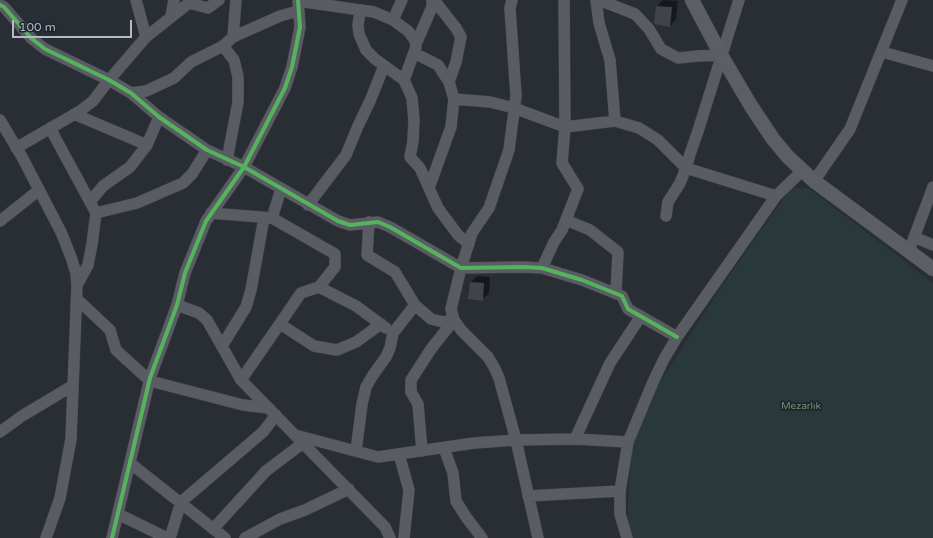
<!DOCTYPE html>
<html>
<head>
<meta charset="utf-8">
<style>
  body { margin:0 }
  #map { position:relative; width:933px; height:538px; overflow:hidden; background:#292e34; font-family:"Varela Round",sans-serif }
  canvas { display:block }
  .scale { position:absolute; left:12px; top:20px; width:120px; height:18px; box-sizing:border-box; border:2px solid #b3bac5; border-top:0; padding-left:5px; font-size:12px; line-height:14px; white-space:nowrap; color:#b3bac5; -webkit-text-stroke:3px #1d242e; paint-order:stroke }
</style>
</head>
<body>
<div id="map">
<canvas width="933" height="538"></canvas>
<div class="scale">100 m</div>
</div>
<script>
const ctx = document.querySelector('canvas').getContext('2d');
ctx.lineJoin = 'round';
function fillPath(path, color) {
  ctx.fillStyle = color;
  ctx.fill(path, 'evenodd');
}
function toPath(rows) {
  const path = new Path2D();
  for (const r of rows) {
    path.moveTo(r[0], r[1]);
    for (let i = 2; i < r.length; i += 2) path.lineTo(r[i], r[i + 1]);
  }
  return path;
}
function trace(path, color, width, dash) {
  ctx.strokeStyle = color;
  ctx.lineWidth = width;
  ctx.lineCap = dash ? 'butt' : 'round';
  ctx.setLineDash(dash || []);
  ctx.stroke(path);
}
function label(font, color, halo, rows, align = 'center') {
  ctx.font = font + ' "Varela Round",sans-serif';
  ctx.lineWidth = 3.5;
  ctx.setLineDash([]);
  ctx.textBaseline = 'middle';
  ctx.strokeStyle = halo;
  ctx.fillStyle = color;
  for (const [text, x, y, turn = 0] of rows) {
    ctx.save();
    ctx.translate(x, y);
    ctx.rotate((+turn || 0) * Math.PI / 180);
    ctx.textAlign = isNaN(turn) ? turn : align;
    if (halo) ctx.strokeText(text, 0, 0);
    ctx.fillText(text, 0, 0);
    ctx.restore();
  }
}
const green = toPath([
  [791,188,810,189,933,283,933,538,632,538,627,528,630,463,635,436,653,393,724,283]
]);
const shadow = toPath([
  [663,0,678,1,676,19,670,26,657,6],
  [477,276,490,277,489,293,482,300,469,298,471,282]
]);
const building = toPath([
  [656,6,672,7,670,27,654,24],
  [470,282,484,283,483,301,468,299]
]);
const minor = toPath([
  [136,0,146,37],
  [434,0,456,28,461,37,456,62,449,82],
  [512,0,510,8,516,96,509,150,489,208,472,233,461,268,451,309,454,320,461,330,488,357,494,367,499,378,516,440,538,538],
  [596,0,599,23,610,60,615,121],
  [599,0,635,14,649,29,661,49,678,58,698,56,721,55],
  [298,1,374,12,393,20,408,31,415,40,416,47,404,80],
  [0,5,4,7,31,38,45,49,109,80,131,93,159,117,207,150,244,167,338,221,350,225,378,222,390,227,461,268,523,267,542,268,582,280,622,296,628,309,677,337],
  [360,11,358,25,359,34,366,50,375,59,404,80,412,98,414,120,413,141,410,157,420,168,438,208,458,235,469,244],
  [171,16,174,0],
  [393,20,402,0],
  [233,37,236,0],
  [416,44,432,7,432,0],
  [223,46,234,60,238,77,238,102,227,160],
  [882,52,933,66],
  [414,53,438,65,449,82,454,99,451,127,429,188],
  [131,93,146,91,174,78,191,62,223,46,233,37,280,16,298,11],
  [454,99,490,102,514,108,565,127,615,121,639,128,658,140,686,168,776,196],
  [74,114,147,145],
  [0,120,22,157,61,232,71,257,76,273,77,285,71,439,60,498,46,538],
  [50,128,96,213,92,244,88,265,77,285],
  [16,148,80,111,93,101,109,80,146,37,189,3,208,8,219,0],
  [814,181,850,129,902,0],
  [90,202,103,186,130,167,147,145,159,117],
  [308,205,346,155,358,126,370,101,384,66],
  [96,213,137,203,183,183,192,174,207,150],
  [211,213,272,218,335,254,335,267,319,287,301,293,241,380],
  [666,216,668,202,680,183,686,168,690,154,698,131,739,0],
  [272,218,281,189],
  [566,220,590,230,618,252,616,292],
  [0,221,39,190],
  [369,222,367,255,395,272,415,305,431,319,443,322,454,320],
  [914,237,933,245],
  [909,251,933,187],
  [542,268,554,242,562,230,578,189,562,163,565,127,564,0],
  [319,287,356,306,386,328],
  [77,299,110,330,116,350,150,381,243,405,269,408],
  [177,305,199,313,207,320,241,380,385,527,390,538],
  [280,324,314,346,337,350,356,342,381,324],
  [222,346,246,307,251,290,264,218],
  [0,432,22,416,72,386],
  [295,435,378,457,474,443,516,440,575,439,628,442],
  [575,439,610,363,641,316],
  [444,448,453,473,456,501,466,517,482,538],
  [356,451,362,404,366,387,373,375,386,357,390,348,393,333,415,305],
  [422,451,418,404,411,392,411,380,431,349,454,320],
  [399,454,409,490,404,538],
  [130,463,225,538],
  [528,496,620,491],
  [118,514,167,538],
  [213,529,266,471,303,443],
  [112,538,150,378,177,305,185,273,206,221,244,167,285,88,292,67,300,27,298,0],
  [170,538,181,502,263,432,276,415],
  [245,538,280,519,305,510,349,489],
  [627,538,620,514,620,491,628,442,653,382,664,359,677,337,776,196,802,171]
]);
const major = toPath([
  [692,0,721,55,751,106,773,139,788,157,814,181,933,269]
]);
const cycleway = toPath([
  [0,5,4,7,31,38,45,49,109,80,131,93,159,117,207,150,244,167,338,221,350,225,378,222,390,227,461,268,523,267,542,268,582,280,622,296,628,309,677,337],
  [112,538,150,378,177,305,185,273,206,221,244,167,285,88,292,67,300,27,298,0]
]);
const parkNames = [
  ["Mezarlık",801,406]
];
fillPath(green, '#29393b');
fillPath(shadow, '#0007');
fillPath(building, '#404449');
trace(minor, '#474a4f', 12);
trace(major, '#474a51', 15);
trace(minor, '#595c62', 11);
trace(major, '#5b5f64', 14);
trace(cycleway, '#56b35d', 4);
label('10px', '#6c9476', '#1d242e', parkNames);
</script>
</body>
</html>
